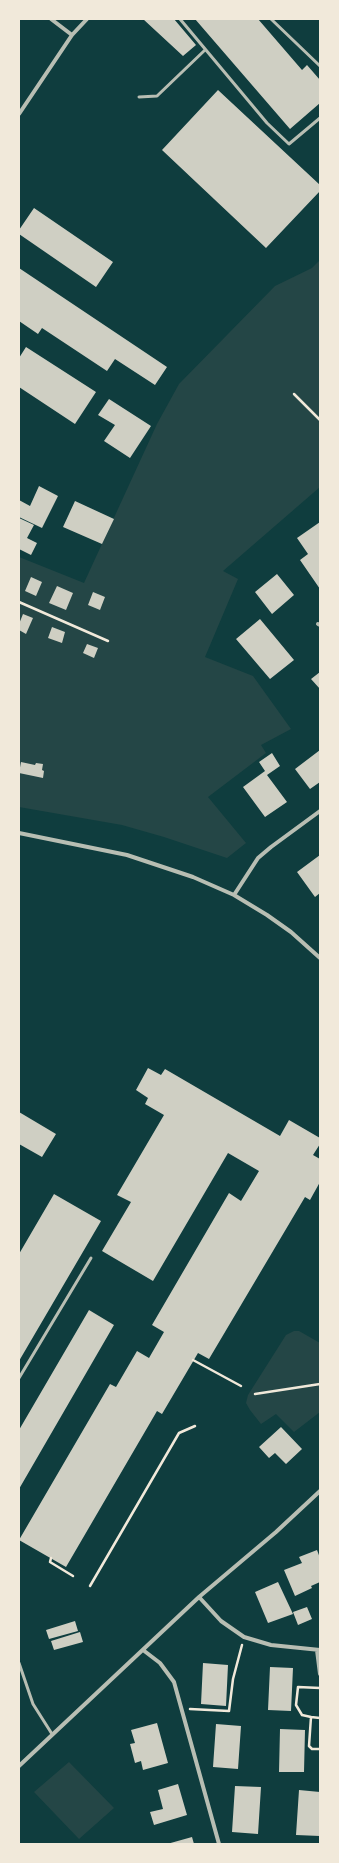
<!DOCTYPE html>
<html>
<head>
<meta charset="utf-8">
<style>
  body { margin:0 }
  #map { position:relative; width:339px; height:1863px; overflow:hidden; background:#0f3d3e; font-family:"IBM Plex Sans",sans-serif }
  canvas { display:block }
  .frame { position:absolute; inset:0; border:20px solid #f1e9da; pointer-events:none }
</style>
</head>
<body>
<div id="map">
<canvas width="339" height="1863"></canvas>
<div class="frame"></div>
</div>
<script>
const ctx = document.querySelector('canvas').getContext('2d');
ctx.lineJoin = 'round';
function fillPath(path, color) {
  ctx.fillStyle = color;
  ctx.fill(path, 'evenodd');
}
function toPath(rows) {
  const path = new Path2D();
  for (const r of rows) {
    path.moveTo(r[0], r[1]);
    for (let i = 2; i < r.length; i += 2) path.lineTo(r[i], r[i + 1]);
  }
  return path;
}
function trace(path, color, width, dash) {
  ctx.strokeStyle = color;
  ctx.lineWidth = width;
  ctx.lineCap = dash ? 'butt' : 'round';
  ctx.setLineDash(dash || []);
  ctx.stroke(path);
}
const green = toPath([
  [320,260,320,487,223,571,238,579,205,657,253,676,291,729,261,745,266,753,208,797,246,843,227,858,164,837,122,825,19,807,19,557,84,583,157,424,179,384,275,286,312,268],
  [294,1331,299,1331,320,1343,320,1412,294,1432,276,1414,261,1424,250,1410,246,1403,248,1395,286,1335],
  [69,1762,114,1808,79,1839,34,1792]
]);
const building = toPath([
  [143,19,174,19,196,45,183,56],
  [195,19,258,19,302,70,307,65,320,80,320,103,290,129],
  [218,90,320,185,320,191,266,248,162,150],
  [34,208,113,262,96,287,19,234,19,230],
  [19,268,167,367,155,385,115,359,107,371,42,328,38,334,19,321],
  [26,347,96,392,75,424,19,387,19,358],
  [109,399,151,426,130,458,104,441,115,425,98,415],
  [39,486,58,496,42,528,19,517,19,500,30,506],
  [75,501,114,519,102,544,63,527],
  [19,518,34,525,27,538,37,543,31,555,19,549],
  [320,522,320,589,300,560,308,554,297,538],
  [277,574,294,595,272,614,255,592],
  [31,577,42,582,36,596,25,591],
  [57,586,73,593,66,610,49,603],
  [93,592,105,597,100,610,88,605],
  [23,614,33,618,26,634,19,630,19,624],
  [260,619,294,660,270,679,236,639],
  [52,627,65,632,62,643,48,638],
  [87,644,98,648,94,658,83,653],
  [320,672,320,689,311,679],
  [320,750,320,782,310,789,295,769],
  [272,753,280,766,267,775,287,802,265,817,243,787,265,771,259,762],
  [21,762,35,765,36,763,43,764,42,770,44,771,43,778,19,773],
  [320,855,320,893,315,897,297,872],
  [148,1068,161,1075,165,1069,280,1136,289,1120,320,1138,320,1144,313,1155,320,1159,320,1182,310,1200,305,1197,209,1359,198,1353,162,1414,157,1411,66,1567,19,1540,110,1384,116,1387,137,1351,149,1358,164,1332,152,1325,229,1193,241,1201,259,1171,228,1153,153,1281,102,1251,131,1202,117,1195,164,1115,145,1104,148,1098,136,1090],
  [19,1112,56,1134,42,1157,19,1144],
  [54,1194,101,1221,19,1361,19,1254],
  [89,1310,114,1325,19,1489,19,1430],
  [281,1427,302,1449,286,1464,275,1453,269,1458,259,1447],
  [317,1550,320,1558,320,1582,311,1586,312,1588,295,1596,284,1570,302,1563,299,1557],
  [278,1582,293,1614,268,1623,255,1592],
  [307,1607,312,1619,298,1625,293,1612],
  [75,1621,78,1631,49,1639,46,1630],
  [80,1632,83,1642,54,1650,51,1641],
  [203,1663,228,1665,226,1706,201,1704],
  [270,1667,293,1668,291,1711,268,1710],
  [157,1723,168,1763,143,1770,141,1761,135,1763,130,1744,135,1743,131,1730],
  [216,1724,241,1726,238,1769,213,1767],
  [280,1729,305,1730,304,1772,279,1772],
  [178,1784,187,1815,154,1825,150,1812,163,1809,158,1790],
  [235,1786,261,1787,258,1834,232,1832],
  [299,1790,320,1792,320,1836,296,1835],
  [192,1837,194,1844,167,1844]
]);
const path = toPath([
  [294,394,320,420],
  [19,602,108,641],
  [193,1360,241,1386],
  [255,1394,320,1384],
  [51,1558,50,1562,73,1576],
  [90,1586,179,1433,195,1426],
  [320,1688,298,1687,296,1705,302,1715,311,1717,309,1746,312,1749,320,1749],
  [190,1709,229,1711,233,1679,242,1645],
  [311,1717,320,1718]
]);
const service = toPath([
  [180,19,267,123,289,144,320,118],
  [271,19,320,66],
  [139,97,157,96,205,50],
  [19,1378,91,1258],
  [19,1663,33,1704,52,1734]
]);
const minor = toPath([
  [51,19,72,35],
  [19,114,72,35,87,19],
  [318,624,320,625],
  [19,833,127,855,193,877,234,895,267,915,291,932,320,958],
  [234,895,258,858,271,847,320,811],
  [199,1597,221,1621,244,1637,271,1645,320,1650],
  [143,1650,160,1663,174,1682,219,1844],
  [317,1650,320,1674],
  [19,1766,199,1597,276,1532,320,1491]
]);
fillPath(green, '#244646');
fillPath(building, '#cfcfc3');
trace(path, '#f1e9da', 2.5);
trace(service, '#b8beb3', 3);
trace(minor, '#b8beb3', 4);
</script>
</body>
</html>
